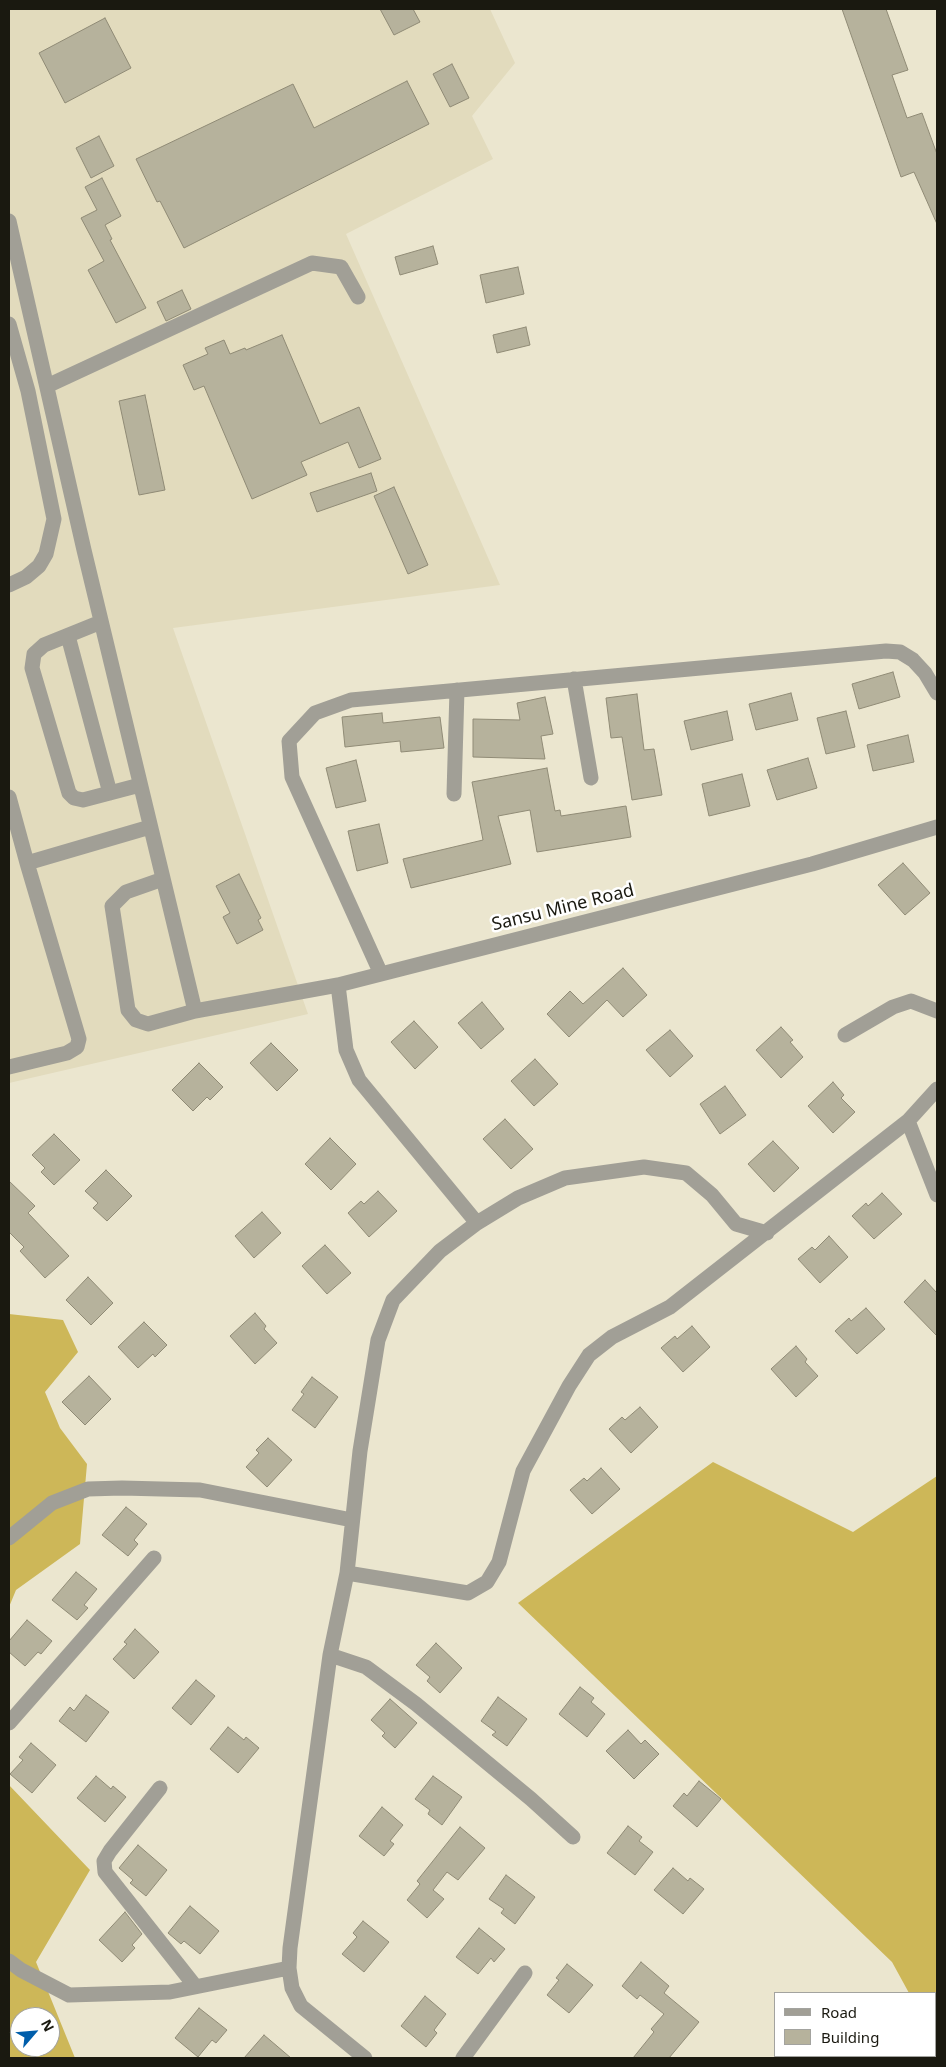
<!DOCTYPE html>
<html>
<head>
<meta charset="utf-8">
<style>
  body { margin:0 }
  #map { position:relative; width:946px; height:2067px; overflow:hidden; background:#ebe6cf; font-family:"Noto Sans",sans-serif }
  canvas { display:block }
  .frame { position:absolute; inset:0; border:10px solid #1a1910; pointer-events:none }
  .legend { position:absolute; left:774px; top:1992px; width:162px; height:65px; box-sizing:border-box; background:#fff; border:1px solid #a3a39f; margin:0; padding:6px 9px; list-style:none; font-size:15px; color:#1a1910 }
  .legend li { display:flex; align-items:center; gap:10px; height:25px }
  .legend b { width:25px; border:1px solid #a3a39f }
  .north { position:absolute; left:10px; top:2007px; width:50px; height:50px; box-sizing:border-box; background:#fff; border:1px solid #a3a39f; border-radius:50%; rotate:63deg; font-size:14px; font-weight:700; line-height:20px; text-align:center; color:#1a1910 }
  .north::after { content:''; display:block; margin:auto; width:18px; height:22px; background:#005eab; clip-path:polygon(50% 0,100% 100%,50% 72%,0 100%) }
</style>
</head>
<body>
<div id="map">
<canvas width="946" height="2067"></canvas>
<div class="frame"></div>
<ul class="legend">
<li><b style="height:6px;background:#a19f96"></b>Road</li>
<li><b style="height:14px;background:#b6b29c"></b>Building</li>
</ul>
<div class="north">N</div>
</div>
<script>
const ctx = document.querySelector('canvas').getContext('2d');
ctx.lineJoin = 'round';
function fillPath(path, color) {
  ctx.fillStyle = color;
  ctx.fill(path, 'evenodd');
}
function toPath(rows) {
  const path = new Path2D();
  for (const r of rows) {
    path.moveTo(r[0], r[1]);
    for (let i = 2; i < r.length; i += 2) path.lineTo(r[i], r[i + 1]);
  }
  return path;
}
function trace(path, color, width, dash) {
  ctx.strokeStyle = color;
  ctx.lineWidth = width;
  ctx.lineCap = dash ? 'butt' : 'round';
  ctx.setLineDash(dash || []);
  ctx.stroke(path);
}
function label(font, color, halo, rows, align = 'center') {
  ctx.font = font + ' "Noto Sans",sans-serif';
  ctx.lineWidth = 5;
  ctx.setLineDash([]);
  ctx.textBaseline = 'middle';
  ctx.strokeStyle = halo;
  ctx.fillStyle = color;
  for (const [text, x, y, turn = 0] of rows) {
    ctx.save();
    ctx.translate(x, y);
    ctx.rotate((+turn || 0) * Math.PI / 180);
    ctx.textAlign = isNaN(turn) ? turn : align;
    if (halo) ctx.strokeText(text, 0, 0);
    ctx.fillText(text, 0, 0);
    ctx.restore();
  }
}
const built = toPath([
  [9,9,490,9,515,63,472,116,493,159,346,234,500,585,173,628,308,1014,9,1083]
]);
const forest = toPath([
  [9,1314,63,1320,78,1352,45,1392,60,1428,87,1464,80,1544,16,1590,9,1607],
  [713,1462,853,1532,937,1476,937,2046,935,2042,935,1993,909,1993,892,1962,518,1603],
  [9,1785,90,1870,36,1962,75,2058,9,2058],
  [20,2017,50,2017,50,2047,20,2047]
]);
const building = toPath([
  [380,9,413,9,420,22,394,35,380,9],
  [842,9,886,9,908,70,892,75,907,118,922,113,937,154,937,224,914,172,901,177,842,9],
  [105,18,131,68,65,103,39,53,105,18],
  [452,64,469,98,450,107,433,74,452,64],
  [407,81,429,124,184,248,160,201,157,202,136,159,293,84,314,128,407,81],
  [99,136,114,166,91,178,76,148,99,136],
  [102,178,121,216,105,225,112,239,110,240,146,308,116,323,88,270,104,261,81,218,97,210,85,187,102,178],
  [433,246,438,264,400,275,395,257,433,246],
  [518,267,524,294,486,303,480,275,518,267],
  [182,290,191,309,166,321,157,302,182,290],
  [526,327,530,345,497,353,493,335,526,327],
  [282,335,320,424,359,407,381,459,359,468,348,442,301,462,307,475,252,499,204,386,194,390,183,365,208,354,205,348,224,340,230,354,245,348,246,350,282,335],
  [145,395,165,490,139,495,119,401,145,395],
  [371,473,377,491,317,512,310,493,371,473],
  [394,487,428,565,408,574,374,496,394,487],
  [893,672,900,697,859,709,852,684,893,672],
  [791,693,798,720,756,730,749,704,791,693],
  [637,694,644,750,654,749,662,795,632,800,622,737,611,738,606,698,637,694],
  [545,697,553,734,541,736,545,759,473,757,473,719,520,720,517,703,545,697],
  [727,711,733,740,691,750,684,721,727,711],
  [846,711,855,747,826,754,817,718,846,711],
  [382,713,383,723,440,717,444,748,401,752,400,741,345,747,342,717,382,713],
  [908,735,914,762,873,771,867,745,908,735],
  [808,758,817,788,777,800,767,770,808,758],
  [356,760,366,801,336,808,326,768,356,760],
  [547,768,555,811,560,810,561,816,626,806,631,837,537,852,530,810,498,816,511,864,411,888,403,859,483,840,472,782,547,768],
  [742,774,750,806,709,816,702,784,742,774],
  [379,824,388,863,357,871,348,831,379,824],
  [903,863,930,893,905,915,878,885,903,863],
  [239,874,261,918,258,920,263,930,237,944,223,917,230,913,216,886,239,874],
  [623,968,647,995,623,1017,607,1000,569,1037,547,1014,570,991,583,1004,623,968],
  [482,1002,504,1029,481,1049,458,1023,482,1002],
  [414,1021,438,1047,415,1069,391,1042,414,1021],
  [781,1027,793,1040,790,1042,803,1057,781,1078,756,1050,781,1027],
  [670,1030,693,1056,670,1077,646,1050,670,1030],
  [271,1043,298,1070,277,1091,250,1063,271,1043],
  [535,1059,558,1084,534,1106,511,1081,535,1059],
  [199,1063,223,1087,210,1100,207,1097,193,1111,172,1090,199,1063],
  [833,1082,844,1095,841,1098,855,1112,833,1133,808,1106,833,1082],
  [725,1086,746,1115,720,1134,700,1104,725,1086],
  [505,1119,533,1149,511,1169,483,1139,505,1119],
  [54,1134,80,1160,54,1185,41,1172,45,1168,32,1155,54,1134],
  [330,1138,356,1164,331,1190,305,1164,330,1138],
  [773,1141,799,1168,774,1192,748,1164,773,1141],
  [106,1170,132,1196,107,1221,93,1208,98,1203,85,1191,106,1170],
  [9,1181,35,1206,28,1213,69,1256,45,1278,20,1251,24,1247,9,1232,9,1181],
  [378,1191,397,1211,369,1237,348,1213,361,1201,364,1204,378,1191],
  [882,1193,902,1214,874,1239,852,1216,866,1203,868,1206,882,1193],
  [262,1212,281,1233,254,1258,235,1236,262,1212],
  [829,1236,848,1257,820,1283,798,1259,812,1247,815,1250,829,1236],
  [325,1245,351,1273,327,1294,302,1266,325,1245],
  [88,1277,113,1303,91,1325,66,1300,88,1277],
  [925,1280,937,1293,937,1336,904,1302,925,1280],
  [866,1308,885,1329,857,1354,835,1331,849,1318,851,1321,866,1308],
  [255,1313,266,1326,264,1329,277,1343,255,1364,230,1336,255,1313],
  [144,1322,167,1345,155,1357,153,1354,138,1368,118,1347,144,1322],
  [692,1326,710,1347,683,1372,661,1348,675,1336,677,1339,692,1326],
  [796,1346,807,1359,805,1362,818,1376,796,1397,771,1369,796,1346],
  [89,1376,111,1399,85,1425,62,1402,89,1376],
  [312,1377,338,1397,315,1428,292,1410,304,1394,301,1392,312,1377],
  [640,1407,658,1427,631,1453,609,1429,622,1417,625,1420,640,1407],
  [268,1438,292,1460,267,1487,246,1467,259,1453,256,1450,268,1438],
  [601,1468,620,1489,592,1514,570,1490,584,1478,587,1481,601,1468],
  [126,1507,147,1524,134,1540,138,1544,128,1556,102,1535,126,1507],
  [76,1572,97,1589,84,1605,88,1608,77,1620,52,1600,76,1572],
  [27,1620,52,1641,41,1654,38,1652,25,1666,9,1652,9,1641,27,1620],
  [135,1629,159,1652,134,1679,113,1659,127,1644,124,1642,135,1629],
  [436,1643,462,1668,440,1693,427,1681,430,1677,416,1665,436,1643],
  [196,1680,215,1696,191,1725,172,1708,196,1680],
  [580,1687,594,1698,591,1702,605,1714,587,1737,559,1714,580,1687],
  [86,1695,109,1712,86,1742,59,1721,70,1707,74,1711,86,1695],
  [498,1697,527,1719,507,1746,492,1735,496,1732,481,1721,498,1697],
  [390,1699,417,1723,395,1748,382,1736,385,1733,371,1720,390,1699],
  [228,1727,244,1740,246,1737,259,1748,238,1773,210,1749,228,1727],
  [628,1730,641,1744,645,1740,659,1754,634,1779,606,1751,628,1730],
  [31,1743,56,1765,32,1793,10,1774,23,1760,19,1757,31,1743],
  [96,1776,111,1789,113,1786,126,1797,105,1822,77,1798,96,1776],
  [433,1776,462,1797,442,1825,428,1814,430,1810,415,1799,433,1776],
  [699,1781,721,1799,697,1827,673,1806,684,1793,687,1796,699,1781],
  [382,1807,403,1825,390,1841,394,1844,384,1856,359,1836,382,1807],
  [628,1826,642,1837,639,1841,653,1852,635,1875,607,1853,628,1826],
  [460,1827,485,1848,458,1880,447,1872,433,1890,444,1899,427,1918,407,1900,420,1884,417,1881,460,1827],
  [138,1845,167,1870,146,1896,130,1883,133,1880,119,1868,138,1845],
  [673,1868,688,1881,690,1878,704,1889,683,1914,654,1890,673,1868],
  [506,1875,535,1897,515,1924,501,1913,504,1909,489,1899,506,1875],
  [190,1906,219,1931,200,1954,184,1941,181,1944,168,1933,190,1906],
  [125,1912,142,1934,132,1945,135,1948,122,1962,99,1940,125,1912],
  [363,1921,389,1942,364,1972,342,1954,357,1937,353,1933,363,1921],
  [479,1928,505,1949,494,1962,491,1958,478,1974,456,1957,479,1928],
  [641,1962,669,1986,664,1993,699,2022,669,2058,633,2058,654,2032,651,2029,664,2014,640,1995,637,1999,622,1986,641,1962],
  [567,1964,593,1985,569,2013,547,1995,559,1980,556,1978,567,1964],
  [425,1996,446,2014,434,2030,437,2033,426,2047,401,2026,425,1996],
  [199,2008,227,2030,216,2043,212,2040,198,2057,175,2038,199,2008],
  [264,2035,291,2058,244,2058,264,2035]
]);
const minor = toPath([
  [9,221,84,550,195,1011],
  [9,324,28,391,54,519,46,554,39,566,26,577,9,585],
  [47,386,312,263,341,267,358,297],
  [101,622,44,645,34,654,32,668,69,793,74,798,83,800,140,785],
  [68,636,110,793],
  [574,679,591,778],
  [454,794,457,690],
  [9,797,27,863],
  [163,879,126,892,112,906,128,1010,136,1020,148,1024,195,1011,338,985,812,864,937,827],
  [381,974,292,777,289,741,315,713,351,700,886,651,900,652,913,660,925,673,937,693],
  [338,985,346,1050,359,1080,477,1223],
  [845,1035,893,1007,911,1001,937,1011],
  [9,1067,67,1053,77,1047,79,1039,27,863,150,827],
  [908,1121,937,1195],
  [9,1538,52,1503,88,1489,122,1488,200,1490,352,1520],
  [347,1573,468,1593,487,1582,499,1562,523,1471,569,1386,589,1355,612,1337,670,1307,908,1121,937,1089],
  [330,1655,366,1667,416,1704,531,1799,573,1837],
  [9,1723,154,1558],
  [160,1788,110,1851,104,1861,105,1872,195,1986],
  [9,1961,21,1970,69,1995,170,1992,289,1968],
  [365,2058,301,2006,292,1988,289,1968,290,1948,330,1655,347,1573,360,1451,378,1340,393,1300,440,1251,477,1223,518,1198,565,1178,644,1167,686,1173,712,1195,736,1224,767,1233],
  [463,2058,525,1973]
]);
const streetNames = [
  ["Sansu Mine Road",563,908,-14]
];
fillPath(built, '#e2dbbd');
fillPath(forest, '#cdb758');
fillPath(building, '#b6b29c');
trace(building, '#908b76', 1);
trace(minor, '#a19f96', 15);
label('18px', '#1a1910', '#fff', streetNames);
</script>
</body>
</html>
